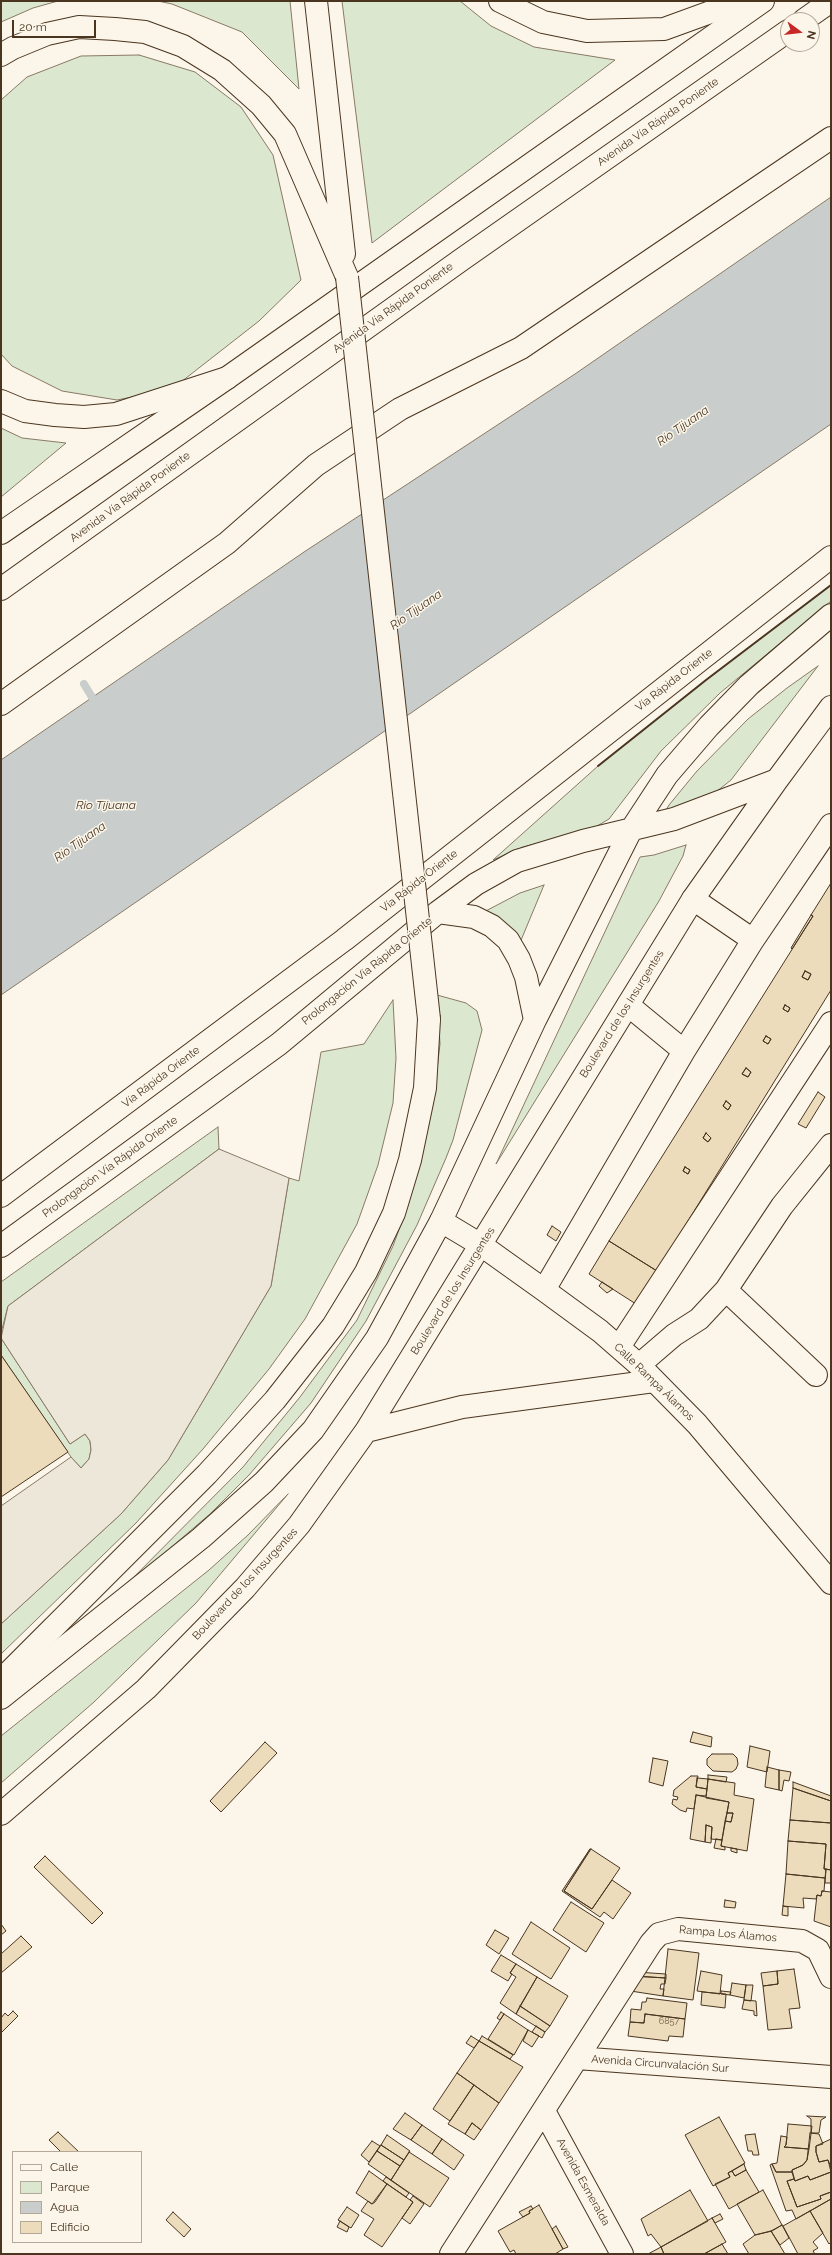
<!DOCTYPE html>
<html>
<head>
<meta charset="utf-8">
<style>
  body { margin:0 }
  #map { position:relative; width:832px; height:2255px; overflow:hidden; background:#fbf6e9; font-family:Raleway,sans-serif }
  canvas { display:block }
  .frame { position:absolute; inset:0; border:2px solid #4a3520; pointer-events:none }
  .legend { position:absolute; left:12px; top:2151px; width:130px; height:92px; box-sizing:border-box; background:#fbf6e9; border:1px solid #b4a999; margin:0; padding:5px 7px; list-style:none; font-size:12px; color:#4a3520 }
  .legend li { display:flex; align-items:center; gap:8px; height:20px }
  .legend b { width:20px; border:1px solid #b4a999 }
  .north { position:absolute; left:780px; top:12px; width:40px; height:40px; box-sizing:border-box; background:#fbf6e9; border:1px solid #b4a999; border-radius:50%; rotate:105deg; font-size:11px; font-weight:700; line-height:16px; text-align:center; color:#4a3520 }
  .north::after { content:''; display:block; margin:auto; width:14px; height:18px; background:#c62828; clip-path:polygon(50% 0,100% 100%,50% 72%,0 100%) }
  .scale { position:absolute; left:12px; top:20px; width:84px; height:18px; box-sizing:border-box; border:2px solid #4a3520; border-top:0; padding-left:5px; font-size:12px; line-height:14px; white-space:nowrap; color:#4a3520; -webkit-text-stroke:3px #fbf6e9; paint-order:stroke }
</style>
</head>
<body>
<div id="map">
<canvas width="832" height="2255"></canvas>
<div class="frame"></div>
<ul class="legend">
<li><b style="height:5px;background:#fbf6e9"></b>Calle</li>
<li><b style="height:11px;background:#dce7d0"></b>Parque</li>
<li><b style="height:11px;background:#c9cecd"></b>Agua</li>
<li><b style="height:11px;background:#ecdcbc"></b>Edificio</li>
</ul>
<div class="north">N</div>
<div class="scale">20 m</div>
</div>
<script>
const ctx = document.querySelector('canvas').getContext('2d');
ctx.lineJoin = 'round';
function fillPath(path, color) {
  ctx.fillStyle = color;
  ctx.fill(path, 'evenodd');
}
function toPath(rows) {
  const path = new Path2D();
  for (const r of rows) {
    path.moveTo(r[0], r[1]);
    for (let i = 2; i < r.length; i += 2) path.lineTo(r[i], r[i + 1]);
  }
  return path;
}
function trace(path, color, width, dash) {
  ctx.strokeStyle = color;
  ctx.lineWidth = width;
  ctx.lineCap = dash ? 'butt' : 'round';
  ctx.setLineDash(dash || []);
  ctx.stroke(path);
}
function label(font, color, halo, rows, align = 'center') {
  ctx.font = font + ' Raleway,sans-serif';
  ctx.lineWidth = 3;
  ctx.setLineDash([]);
  ctx.textBaseline = 'middle';
  ctx.strokeStyle = halo;
  ctx.fillStyle = color;
  for (const [text, x, y, turn = 0] of rows) {
    ctx.save();
    ctx.translate(x, y);
    ctx.rotate((+turn || 0) * Math.PI / 180);
    ctx.textAlign = isNaN(turn) ? turn : align;
    if (halo) ctx.strokeText(text, 0, 0);
    ctx.fillText(text, 0, 0);
    ctx.restore();
  }
}
const green = toPath([
  [1,1,58,1,33,8,1,22,1,1],
  [158,1,290,1,299,89,242,32,172,4,158,1],
  [342,1,460,1,491,26,534,47,615,60,372,243,342,1],
  [139,55,195,72,241,107,273,155,301,280,259,321,172,389,117,400,62,391,12,366,1,354,1,100,27,77,81,56,139,55],
  [1,428,22,438,66,443,1,497,1,428],
  [831,585,831,601,720,693,661,751,609,819,592,829,523,847,493,860,598,766,706,680,831,585],
  [818,666,731,780,716,792,661,818,669,805,697,771,748,719,787,688,818,666],
  [686,845,683,856,659,901,496,1164,640,857,654,855,686,845],
  [544,885,519,945,480,914,520,893,544,885],
  [437,995,466,1003,477,1011,482,1030,453,1140,446,1158,417,1225,366,1321,311,1403,249,1475,210,1514,119,1592,243,1467,300,1397,357,1320,393,1246,409,1202,437,1070,440,1044,437,995],
  [393,1000,396,1058,393,1103,378,1165,357,1224,305,1319,269,1369,203,1449,136,1523,1,1654,1,1624,121,1514,168,1460,271,1286,289,1178,299,1181,321,1052,364,1044,393,1000],
  [218,1127,219,1149,8,1306,1,1333,1,1282,218,1127],
  [1,1338,70,1444,85,1434,90,1441,91,1450,89,1459,81,1468,71,1457,1,1355,1,1338],
  [288,1494,196,1603,94,1702,1,1783,1,1736,209,1570,248,1535,288,1494]
]);
const parking = toPath([
  [219,1149,289,1178,271,1286,168,1460,121,1514,1,1624,1,1506,71,1457,81,1468,89,1459,91,1450,90,1441,85,1434,70,1444,1,1338,8,1306,219,1149]
]);
const water = toPath([
  [831,197,831,424,1,995,1,760,304,552,575,374,831,197]
]);
const stream = toPath([
  [84,684,98,707]
]);
const building = toPath([
  [831,883,831,990,657,1271,609,1241,813,916,811,915,831,883],
  [805,971,811,974,808,980,802,977,805,971],
  [785,1005,790,1008,788,1012,783,1009,785,1005],
  [766,1036,771,1039,768,1044,763,1041,766,1036],
  [746,1068,751,1072,748,1077,742,1074,746,1068],
  [726,1101,731,1105,728,1110,723,1106,726,1101],
  [706,1133,711,1138,708,1142,703,1138,706,1133],
  [685,1167,690,1170,688,1174,683,1171,685,1167],
  [811,915,813,916,792,949,791,948,811,915],
  [805,971,811,974,808,980,802,977,805,971],
  [785,1005,790,1008,788,1012,783,1009,785,1005],
  [766,1036,771,1039,768,1044,763,1041,766,1036],
  [746,1068,751,1072,748,1077,742,1074,746,1068],
  [818,1092,825,1097,806,1128,798,1124,818,1092],
  [726,1101,731,1105,728,1110,723,1106,726,1101],
  [706,1133,711,1138,708,1142,703,1138,706,1133],
  [685,1167,690,1170,688,1174,683,1171,685,1167],
  [552,1226,561,1232,556,1241,547,1235,552,1226],
  [609,1241,657,1271,636,1304,589,1274,609,1241],
  [602,1282,613,1289,607,1293,599,1286,602,1282],
  [1,1355,68,1452,1,1497,1,1355],
  [693,1732,712,1737,711,1747,690,1742,693,1732],
  [265,1742,277,1753,221,1812,210,1801,265,1742],
  [750,1746,770,1751,767,1772,747,1767,750,1746],
  [712,1754,733,1754,737,1758,738,1764,736,1769,732,1772,713,1771,707,1765,707,1759,712,1754],
  [653,1758,668,1761,663,1786,649,1782,653,1758],
  [767,1767,779,1770,779,1790,765,1787,767,1767],
  [779,1770,791,1772,789,1781,784,1780,782,1791,779,1790,779,1770],
  [708,1775,727,1777,726,1782,708,1779,708,1775],
  [691,1776,698,1776,696,1787,707,1789,706,1796,696,1795,694,1809,687,1808,686,1812,680,1810,672,1804,673,1799,677,1800,678,1797,673,1796,674,1790,691,1776],
  [697,1778,708,1779,707,1789,696,1787,697,1778],
  [708,1779,735,1783,734,1795,754,1799,747,1851,721,1846,725,1821,731,1822,733,1813,727,1813,729,1802,706,1798,708,1779],
  [793,1782,831,1796,831,1801,793,1788,793,1782],
  [793,1788,831,1801,831,1823,790,1820,793,1788],
  [696,1795,729,1802,722,1840,711,1839,712,1827,706,1825,705,1842,690,1839,696,1795],
  [727,1813,733,1813,731,1822,725,1821,727,1813],
  [790,1820,831,1823,831,1870,824,1869,826,1844,788,1841,790,1820],
  [706,1825,712,1827,711,1843,705,1842,706,1825],
  [716,1839,722,1840,721,1846,725,1847,725,1850,714,1848,716,1839],
  [788,1841,826,1844,824,1869,826,1869,825,1878,786,1874,788,1841],
  [731,1848,737,1849,737,1853,731,1851,731,1848],
  [590,1849,564,1891,592,1909,612,1880,631,1893,613,1919,604,1912,600,1917,562,1891,590,1849],
  [591,1849,620,1868,592,1909,564,1891,591,1849],
  [45,1856,103,1913,92,1924,34,1867,45,1856],
  [826,1869,831,1870,831,1883,825,1883,826,1869],
  [786,1874,825,1878,824,1891,822,1891,821,1896,817,1895,816,1899,803,1898,804,1908,783,1906,786,1874],
  [822,1891,831,1892,831,1927,814,1921,817,1895,821,1896,822,1891],
  [725,1900,736,1902,735,1908,724,1907,725,1900],
  [571,1902,604,1923,586,1952,553,1930,571,1902],
  [783,1906,788,1907,788,1916,782,1915,783,1906],
  [531,1922,570,1948,551,1979,512,1954,531,1922],
  [1,1924,6,1931,1,1935,1,1924],
  [495,1930,509,1938,499,1954,486,1945,495,1930],
  [21,1936,32,1947,1,1973,1,1954,21,1936],
  [668,1949,699,1953,693,2000,663,1996,668,1949],
  [501,1955,516,1964,510,1973,512,1974,508,1981,491,1971,501,1955],
  [516,1964,537,1977,516,2014,500,2003,516,1977,510,1973,516,1964],
  [794,1969,800,2008,789,2009,792,2028,768,2030,763,1986,778,1984,777,1971,794,1969],
  [701,1971,722,1975,720,1994,697,1991,701,1971],
  [777,1971,778,1984,763,1986,761,1973,777,1971],
  [636,1972,666,1974,666,1978,633,1976,636,1972],
  [633,1976,666,1978,665,1984,661,1984,660,1989,664,1989,663,1996,624,1990,633,1976],
  [537,1977,568,1996,550,2026,520,2006,537,1977],
  [732,1983,746,1985,744,1998,730,1995,732,1983],
  [746,1985,753,1985,751,2001,744,2000,746,1985],
  [721,1991,731,1992,730,1995,721,1994,721,1991],
  [702,1992,726,1994,725,2008,701,2005,702,1992],
  [647,1998,687,2003,685,2019,645,2014,644,2023,630,2022,631,2009,641,2010,642,2002,646,2002,647,1998],
  [744,2000,756,2001,757,2016,754,2015,754,2011,742,2009,744,2000],
  [520,2006,550,2026,545,2032,516,2014,520,2006],
  [13,2011,18,2016,1,2033,1,2018,5,2013,8,2016,13,2011],
  [501,2012,504,2014,500,2020,497,2018,501,2012],
  [504,2014,528,2030,514,2055,488,2039,504,2014],
  [645,2014,685,2019,683,2037,669,2036,668,2041,628,2036,630,2022,644,2023,645,2014],
  [536,2026,545,2032,542,2038,532,2032,536,2026],
  [528,2030,539,2036,532,2047,523,2041,528,2030],
  [471,2036,479,2041,474,2048,466,2043,471,2036],
  [482,2036,513,2055,510,2059,479,2041,482,2036],
  [479,2041,523,2067,499,2103,457,2073,479,2041],
  [457,2073,474,2085,450,2121,433,2109,457,2073],
  [474,2085,499,2103,481,2130,472,2123,465,2134,448,2124,474,2085],
  [405,2113,422,2125,411,2140,393,2129,405,2113],
  [807,2116,826,2117,821,2120,819,2133,811,2133,811,2119,807,2116],
  [719,2117,745,2163,728,2173,730,2177,713,2186,685,2135,719,2117],
  [472,2123,481,2130,474,2140,465,2134,472,2123],
  [788,2124,812,2126,809,2149,784,2147,786,2145,788,2124],
  [422,2125,442,2139,432,2154,411,2140,422,2125],
  [58,2132,79,2152,61,2152,49,2140,58,2132],
  [810,2133,819,2134,823,2144,816,2146,816,2152,819,2162,828,2160,831,2172,810,2180,808,2176,795,2181,792,2170,803,2165,807,2160,810,2133],
  [755,2134,759,2155,753,2155,752,2151,748,2151,745,2135,755,2134],
  [387,2135,410,2151,404,2160,381,2145,387,2135],
  [781,2136,787,2137,786,2145,784,2147,809,2149,807,2160,803,2165,792,2170,792,2172,776,2172,772,2164,777,2163,781,2136],
  [442,2139,464,2155,454,2170,432,2154,442,2139],
  [831,2139,831,2167,828,2160,819,2162,816,2152,816,2146,831,2139],
  [372,2141,380,2146,369,2162,361,2155,372,2141],
  [381,2145,404,2160,400,2166,377,2151,381,2145],
  [377,2151,400,2166,391,2180,368,2164,377,2151],
  [409,2152,449,2178,430,2207,391,2180,409,2152],
  [744,2164,746,2170,735,2176,732,2171,744,2164],
  [772,2164,776,2172,792,2172,794,2179,787,2181,797,2207,821,2199,820,2196,831,2192,831,2199,796,2219,792,2210,786,2211,770,2165,772,2164],
  [746,2170,759,2192,729,2209,715,2184,730,2177,728,2173,732,2171,735,2176,746,2170],
  [369,2171,387,2184,372,2204,356,2193,369,2171],
  [831,2172,831,2192,820,2196,821,2199,797,2207,787,2181,794,2179,795,2181,808,2176,810,2180,831,2172],
  [386,2177,409,2193,406,2197,383,2181,386,2177],
  [387,2184,413,2202,382,2247,364,2235,374,2219,361,2211,368,2201,372,2204,375,2202,387,2184],
  [690,2190,708,2221,661,2247,651,2234,648,2236,641,2219,690,2190],
  [763,2190,782,2225,772,2231,755,2235,737,2204,763,2190],
  [413,2196,424,2204,410,2224,402,2218,413,2202,410,2200,413,2196],
  [831,2199,831,2242,829,2244,810,2211,831,2199],
  [539,2205,563,2249,555,2254,516,2254,514,2250,510,2252,498,2231,530,2213,529,2211,539,2205],
  [531,2206,533,2209,529,2211,530,2213,523,2217,519,2212,531,2206],
  [347,2207,359,2215,351,2228,338,2220,347,2207],
  [810,2211,823,2233,813,2242,818,2248,813,2251,815,2254,798,2254,783,2226,810,2211],
  [173,2212,191,2229,184,2237,166,2220,173,2212],
  [720,2214,723,2219,715,2223,712,2218,720,2214],
  [712,2218,726,2242,704,2254,664,2254,661,2247,712,2218],
  [340,2221,349,2227,347,2232,337,2227,340,2221],
  [782,2225,789,2238,780,2245,771,2231,782,2225],
  [556,2226,568,2247,563,2249,552,2229,556,2226],
  [771,2231,785,2254,749,2254,743,2244,755,2235,771,2231],
  [722,2244,728,2254,704,2254,722,2244],
  [661,2247,664,2254,648,2254,661,2247]
]);
const minor = toPath([
  [1,704,227,543,316,465,400,409,521,348,831,138],
  [693,899,753,940],
  [628,1005,684,1051],
  [441,1221,481,1245,544,1290,600,1331,639,1365,697,1424,831,1583],
  [544,1290,684,1051,753,940,831,825],
  [726,1290,816,1375],
  [619,1347,831,1023],
  [639,1365,674,1335,699,1319,726,1290,782,1206,831,1145],
  [577,2058,831,2077],
  [544,2111,622,2254],
  [451,2254,651,1943,659,1934,678,1929,802,1941,818,1950,831,1977]
]);
const major = toPath([
  [1,533,227,378,763,1],
  [438,912,474,917,492,926,508,940,519,959,526,977,535,1020],
  [1,1246,279,1044,438,912,476,884,517,861,583,841,674,819,777,780],
  [366,1431,462,1407,654,1381],
  [1,1698,201,1538,264,1482,313,1430,377,1338,441,1221,535,1020,631,830,667,775,709,726,749,685,831,615],
  [1,1814,146,1689,245,1588,299,1525,366,1431,693,899,777,780,831,707]
]);
const highway = toPath([
  [316,1,344,254],
  [500,1,543,22,587,31,664,29,719,9,735,1],
  [804,20,831,1],
  [1,55,13,48,47,34,79,27,115,29,145,32,183,46,222,70,261,105,285,134,347,277],
  [1,401,25,411,55,415,84,417,116,414,227,378],
  [1,589,461,260,788,31],
  [1,1196,344,940,831,557],
  [1,1680,207,1474,275,1400,333,1326,366,1272,394,1213,410,1160,425,1088,429,1019]
]);
const highwayBridge = toPath([
  [347,277,429,1019]
]);
const wall = toPath([
  [598,766,706,680,831,585]
]);
const numberNames = [
  ["6857",669,2021]
];
const streetNames = [
  ["Avenida Vía Rápida Poniente",658,122,-35],
  ["Avenida Vía Rápida Poniente",393,308,-36],
  ["Avenida Vía Rápida Poniente",130,497,-36],
  ["Vía Rápida Oriente",674,680,-38],
  ["Vía Rápida Oriente",419,881,-38],
  ["Prolongación Vía Rápida Oriente",367,971,-39],
  ["Boulevard de los Insurgentes",622,1014,-58],
  ["Vía Rápida Oriente",161,1077,-37],
  ["Prolongación Vía Rápida Oriente",110,1167,-36],
  ["Boulevard de los Insurgentes",453,1291,-58],
  ["Calle Rampa Álamos",654,1382,44],
  ["Boulevard de los Insurgentes",245,1584,-47],
  ["Rampa Los Álamos",728,1934,5],
  ["Avenida Circunvalación Sur",660,2064,4],
  ["Avenida Esmeralda",583,2182,61]
];
const waterNames = [
  ["Río Tijuana",683,426,-35],
  ["Río Tijuana",416,610,-35],
  ["Rio Tijuana",106,805],
  ["Río Tijuana",80,842,-35]
];
fillPath(green, '#dce7d0');
trace(green, '#887966', 1);
fillPath(parking, '#ede7d9');
trace(parking, '#887966', 1);
fillPath(water, '#c9cecd');
trace(water, '#887966', 1);
trace(stream, '#c9cecd', 8);
fillPath(building, '#ecdcbc');
trace(building, '#4a3520', 1);
trace(minor, '#4a3520', 24);
trace(major, '#4a3520', 24);
trace(highway, '#4a3520', 24);
trace(minor, '#fbf6e9', 22);
trace(major, '#fbf6e9', 22);
trace(highway, '#fbf6e9', 22);
trace(highwayBridge, '#4a3520', 24, []);
trace(highwayBridge, '#fbf6e9', 22);
trace(wall, '#4a3520', 2);
label('9px', '#725f47', null, numberNames);
label('11px', '#4a3520', '#fbf6e9', streetNames);
label('italic 12px', '#4a3520', '#fbf6e9', waterNames);
</script>
</body>
</html>
